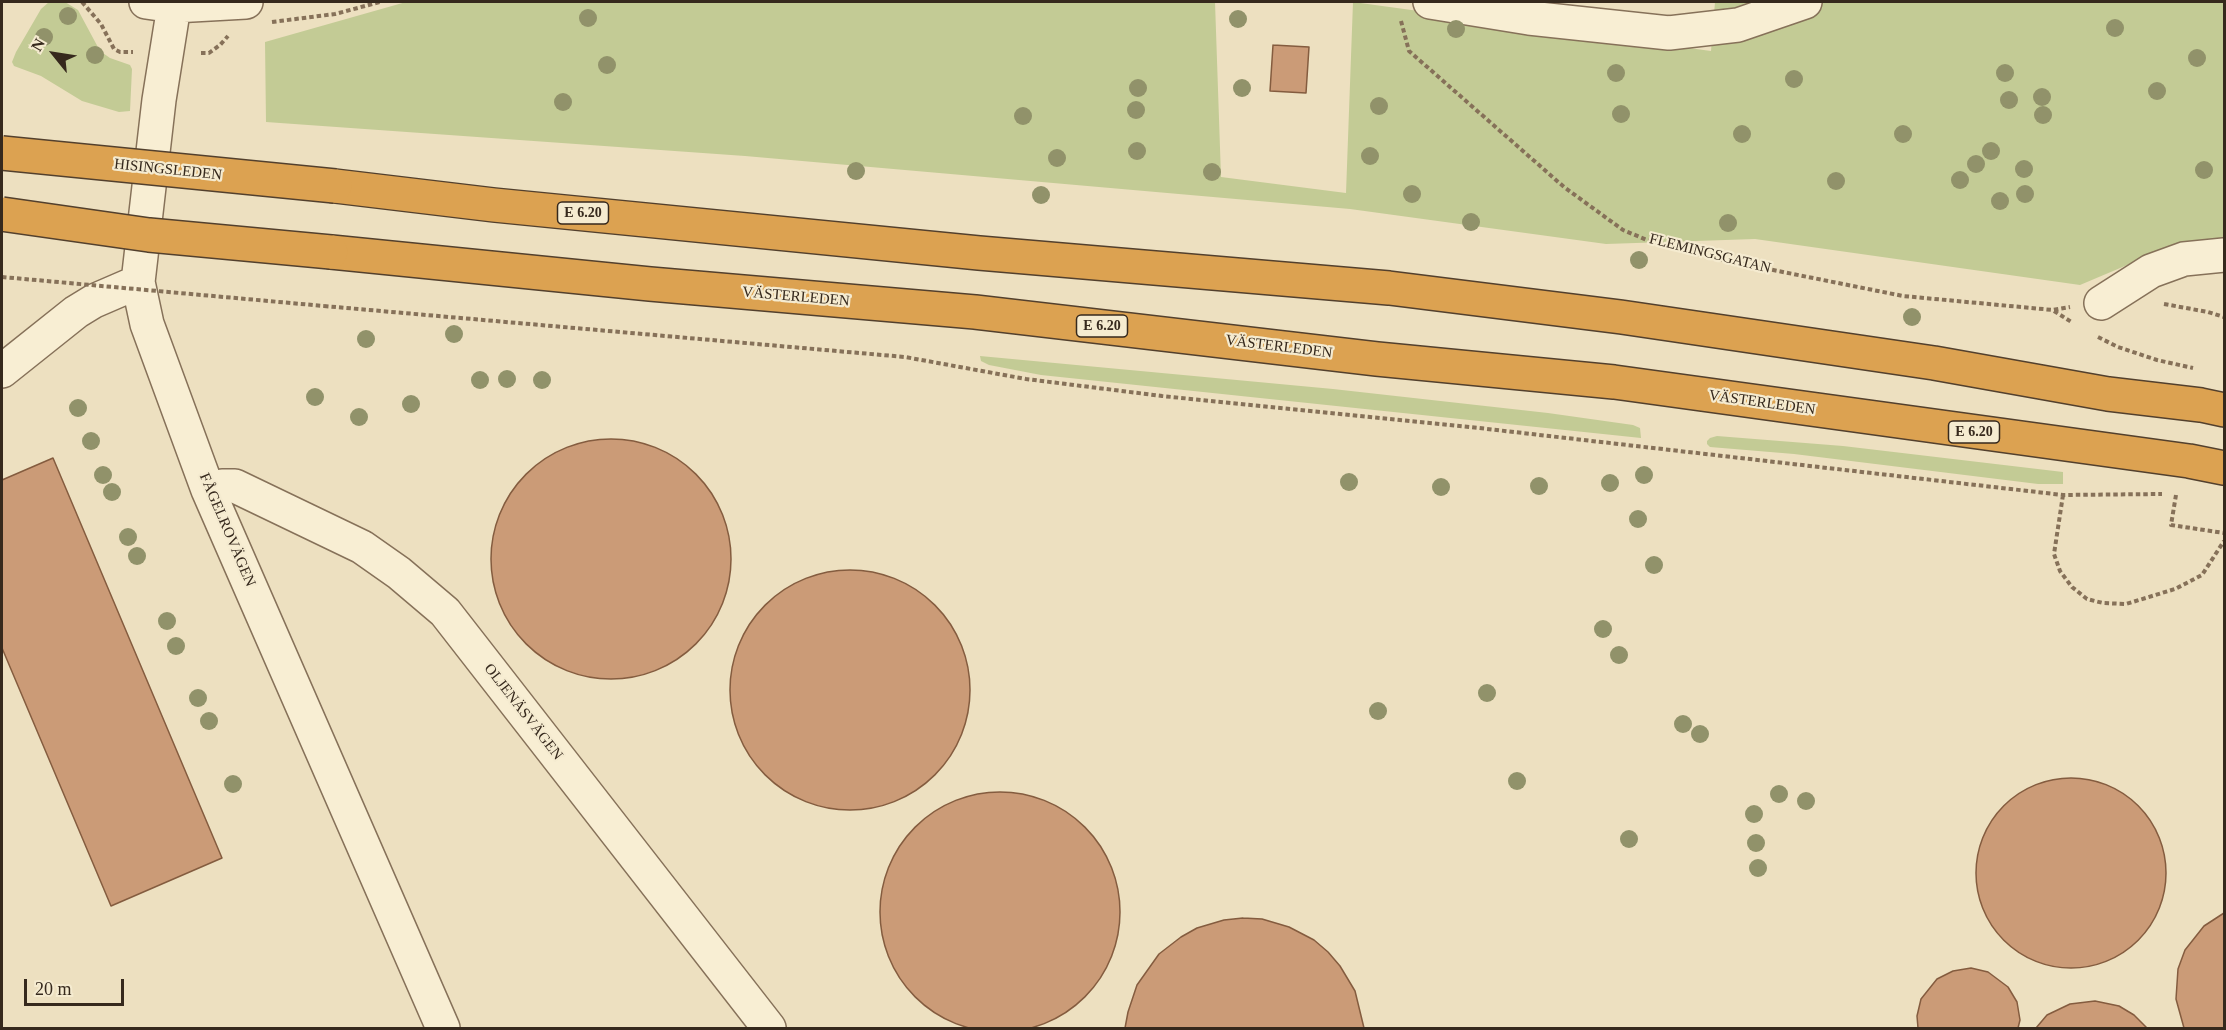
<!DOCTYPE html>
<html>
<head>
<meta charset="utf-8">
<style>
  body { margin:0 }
  #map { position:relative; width:2226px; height:1030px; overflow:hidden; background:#ede0c0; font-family:"Times New Roman",serif }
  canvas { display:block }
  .frame { position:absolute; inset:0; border:3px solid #36291d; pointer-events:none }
  .north { position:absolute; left:24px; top:24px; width:60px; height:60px; -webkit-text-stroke:4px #f5ebd0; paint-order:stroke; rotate:300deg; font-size:16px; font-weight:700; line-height:24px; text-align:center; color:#36291d }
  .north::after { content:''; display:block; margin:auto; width:21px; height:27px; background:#36291d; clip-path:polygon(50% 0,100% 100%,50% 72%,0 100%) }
  .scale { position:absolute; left:24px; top:979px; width:100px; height:27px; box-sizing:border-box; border:3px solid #36291d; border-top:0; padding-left:8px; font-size:18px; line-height:21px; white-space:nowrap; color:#36291d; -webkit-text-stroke:4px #f5ebd0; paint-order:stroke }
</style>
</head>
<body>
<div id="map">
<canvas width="2226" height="1030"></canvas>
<div class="frame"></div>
<div class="north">N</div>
<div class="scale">20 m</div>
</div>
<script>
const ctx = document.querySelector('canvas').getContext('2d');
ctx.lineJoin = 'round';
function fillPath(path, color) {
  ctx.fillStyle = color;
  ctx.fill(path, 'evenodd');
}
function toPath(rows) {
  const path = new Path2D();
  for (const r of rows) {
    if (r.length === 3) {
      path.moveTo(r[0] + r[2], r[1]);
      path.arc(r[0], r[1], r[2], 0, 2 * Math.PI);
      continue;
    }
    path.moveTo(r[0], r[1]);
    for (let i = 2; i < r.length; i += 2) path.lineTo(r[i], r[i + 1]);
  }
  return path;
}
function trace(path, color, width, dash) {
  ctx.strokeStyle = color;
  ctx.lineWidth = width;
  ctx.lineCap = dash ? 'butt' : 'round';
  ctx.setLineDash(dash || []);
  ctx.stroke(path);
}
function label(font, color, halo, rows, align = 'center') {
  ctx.font = font + ' "Times New Roman",serif';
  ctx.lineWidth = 4.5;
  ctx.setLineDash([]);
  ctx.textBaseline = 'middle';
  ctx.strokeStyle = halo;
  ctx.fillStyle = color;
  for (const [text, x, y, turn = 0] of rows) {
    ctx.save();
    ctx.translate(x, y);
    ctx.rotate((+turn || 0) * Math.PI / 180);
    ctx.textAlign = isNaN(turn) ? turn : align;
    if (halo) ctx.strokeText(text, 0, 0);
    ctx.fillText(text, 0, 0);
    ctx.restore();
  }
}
const green = toPath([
  [49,2,65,2,78,10,100,51,110,58,130,65,132,69,130,111,119,112,82,101,41,76,14,66,12,62,16,52,41,9],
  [406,2,1215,2,1221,177,1346,193,1353,2,1711,51,1715,2,2224,2,2224,241,2184,241,2080,285,1755,239,1606,244,1350,209,745,156,266,122,265,42],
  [980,356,1333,389,1548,413,1633,425,1640,428,1641,438,1041,375,989,365,981,361],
  [1717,436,1843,446,2063,472,2063,484,2038,484,1794,454,1710,447,1707,444,1707,441,1710,438]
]);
const building = toPath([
  [1273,45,1309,47,1306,93,1270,91,1273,45],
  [611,559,120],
  [53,458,222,858,111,906,2,648,2,480,53,458],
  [850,690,120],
  [2071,873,95],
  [1000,912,120],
  [2224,913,2224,1028,2184,1028,2176,999,2178,969,2185,950,2204,926,2224,913],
  [1243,918,1262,919,1289,927,1314,940,1328,952,1340,966,1355,991,1364,1028,1125,1028,1128,1012,1137,985,1159,954,1181,937,1197,928,1224,920,1243,918],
  [1971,968,1988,972,2008,987,2017,1002,2020,1020,2018,1028,1918,1028,1917,1016,1921,999,1937,979,1953,971,1971,968],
  [2095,1001,2119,1006,2134,1015,2147,1028,2036,1028,2047,1015,2070,1004,2095,1001]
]);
const path = toPath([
  [82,2,101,24,114,49,120,52,133,52],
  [1401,21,1409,51,1564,187,1623,230,1647,240,1708,257,1903,296,2053,310,2070,307],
  [272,22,335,14,380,2],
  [201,53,209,53,220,45,228,36],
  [2164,304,2208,312,2224,317],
  [324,306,905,357,1026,379,1162,396,1479,428,2063,495,2162,494],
  [2054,311,2073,323],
  [2098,337,2118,347,2157,360,2193,368],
  [2063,495,2054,554,2060,571,2072,587,2087,599,2103,603,2126,604,2175,589,2202,575,2224,541],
  [2176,495,2171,525,2224,533]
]);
const minor = toPath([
  [146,2,174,6,246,2],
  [1430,2,1529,18,1669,33,1738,25,1805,2],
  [174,6,159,100,138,282,147,324,208,490,443,1028],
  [2101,303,2151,271,2184,259,2224,255],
  [2,371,76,312,94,301,138,282],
  [208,490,222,486,235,486,362,547,399,573,445,612,769,1028]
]);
const highway = toPath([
  [335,186,494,205,979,253,1389,288,1621,317,1934,363,2108,394,2201,405,2224,410],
  [331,252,650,284,975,312,1377,359,1614,382,2189,461,2224,468]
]);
const pathBridge = toPath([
  [2,277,324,306]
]);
const highwayBridge = toPath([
  [2,153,335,186],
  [2,214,149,235,331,252]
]);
const trees = [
  [68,16],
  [588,18],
  [1238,19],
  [2115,28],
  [1456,29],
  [44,37],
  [95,55],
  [2197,58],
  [607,65],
  [1616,73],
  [2005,73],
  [1794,79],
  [1138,88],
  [1242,88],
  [2157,91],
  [2042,97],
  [2009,100],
  [563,102],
  [1379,106],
  [1136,110],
  [1621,114],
  [2043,115],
  [1023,116],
  [1742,134],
  [1903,134],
  [1137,151],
  [1991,151],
  [1370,156],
  [1057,158],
  [1976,164],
  [2024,169],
  [2204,170],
  [856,171],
  [1212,172],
  [1960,180],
  [1836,181],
  [1412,194],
  [2025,194],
  [1041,195],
  [2000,201],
  [1471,222],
  [1728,223],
  [1639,260],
  [1912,317],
  [454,334],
  [366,339],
  [507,379],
  [480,380],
  [542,380],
  [315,397],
  [411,404],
  [78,408],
  [359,417],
  [91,441],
  [103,475],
  [1644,475],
  [1349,482],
  [1610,483],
  [1539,486],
  [1441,487],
  [112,492],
  [1638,519],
  [128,537],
  [137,556],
  [1654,565],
  [167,621],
  [1603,629],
  [176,646],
  [1619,655],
  [1487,693],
  [198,698],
  [1378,711],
  [209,721],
  [1683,724],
  [1700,734],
  [1517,781],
  [233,784],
  [1779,794],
  [1806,801],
  [1754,814],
  [1629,839],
  [1756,843],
  [1758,868]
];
const shields = [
  [583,213,51],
  [1102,326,51],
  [1974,432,51]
];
const shieldNames = [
  ["E 6.20",583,213],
  ["E 6.20",1102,326],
  ["E 6.20",1974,432]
];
const streetNames = [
  ["HISINGSLEDEN",168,170,6],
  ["FLEMINGSGATAN",1710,254,14],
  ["VÄSTERLEDEN",796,297,5],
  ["VÄSTERLEDEN",1279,347,7],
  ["VÄSTERLEDEN",1762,403,8],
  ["FÅGELROVÄGEN",227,530,67],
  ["OLJENÄSVÄGEN",523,712,52]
];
fillPath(green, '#c3cb95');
fillPath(building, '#cb9b77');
trace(building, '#845c3f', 1.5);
trace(minor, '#867159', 36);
trace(highway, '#53402d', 36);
trace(path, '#867159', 4, [4.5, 3]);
trace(minor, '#f8eed3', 33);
trace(highway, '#dca251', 33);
trace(highwayBridge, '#53402d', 36, []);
trace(pathBridge, '#867159', 4, [4.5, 3]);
trace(highwayBridge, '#dca251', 33);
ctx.fillStyle = '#91926a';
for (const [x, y] of trees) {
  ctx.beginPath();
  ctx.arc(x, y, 9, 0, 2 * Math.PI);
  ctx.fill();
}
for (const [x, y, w] of shields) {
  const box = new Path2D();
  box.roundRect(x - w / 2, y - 11, w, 22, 4.5);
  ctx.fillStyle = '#f5ebd0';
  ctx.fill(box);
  trace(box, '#36291d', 1.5);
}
label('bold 14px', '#36291d', null, shieldNames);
label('15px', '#36291d', '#f5ebd0', streetNames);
</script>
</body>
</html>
